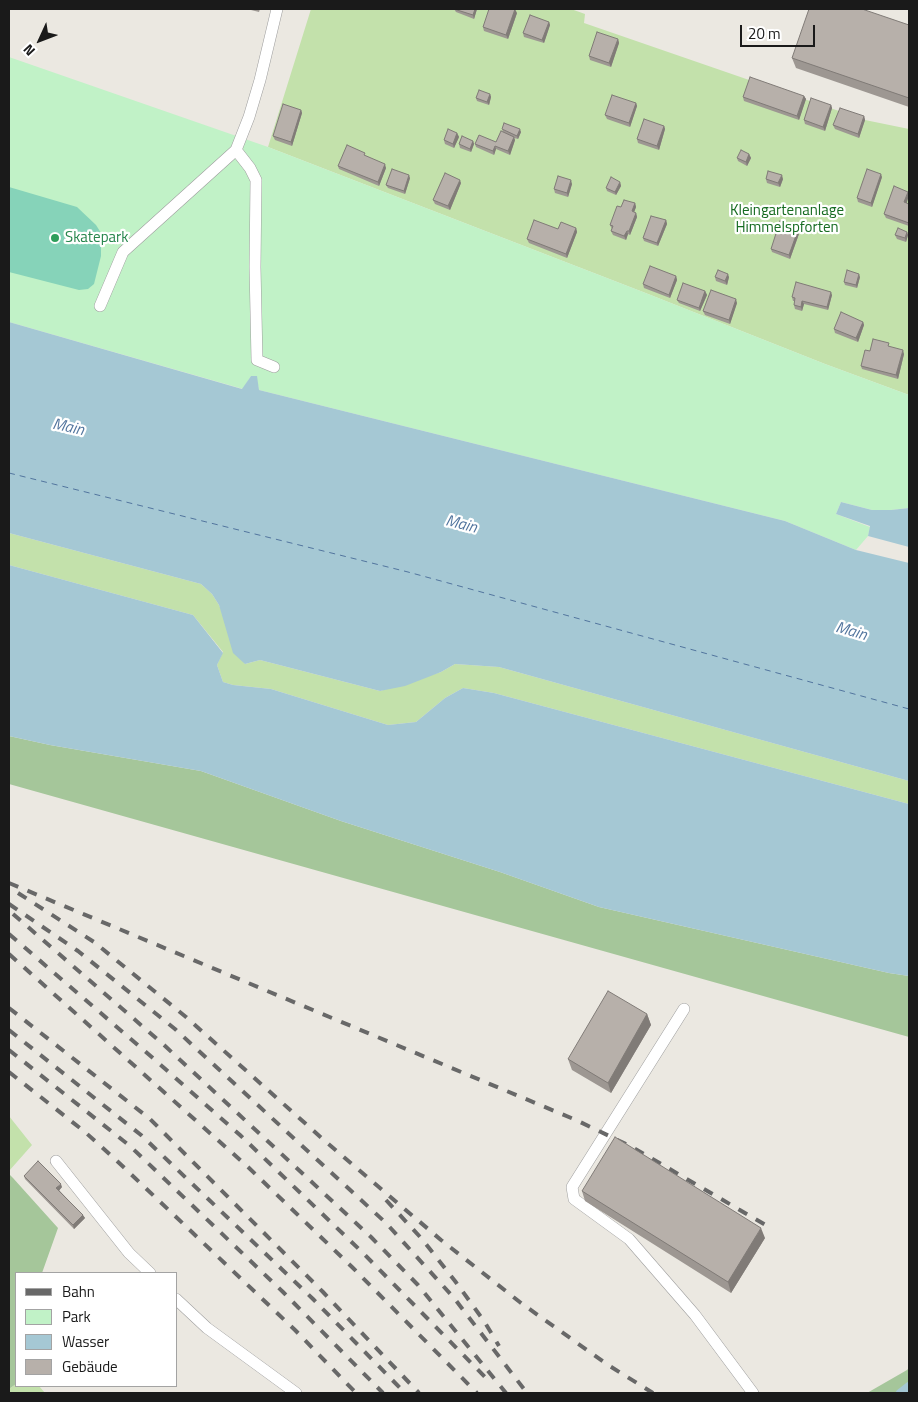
<!DOCTYPE html>
<html>
<head>
<meta charset="utf-8">
<style>
  body { margin:0 }
  #map { position:relative; width:918px; height:1402px; overflow:hidden; background:#ebe8e1; font-family:"Titillium Web",sans-serif }
  canvas { display:block }
  .frame { position:absolute; inset:0; border:10px solid #1a1a1a; pointer-events:none }
  .legend { position:absolute; left:15px; top:1272px; width:162px; height:115px; box-sizing:border-box; background:#fff; border:1px solid #a3a3a3; margin:0; padding:6px 9px; list-style:none; font-size:15px; color:#1a1a1a }
  .legend li { display:flex; align-items:center; gap:10px; height:25px }
  .legend b { width:25px; border:1px solid #a3a3a3 }
  .north { position:absolute; left:15px; top:15px; width:50px; height:50px; -webkit-text-stroke:4px #fff; paint-order:stroke; rotate:227deg; font-size:14px; font-weight:700; line-height:20px; text-align:center; color:#1a1a1a }
  .north::after { content:''; display:block; margin:auto; width:18px; height:22px; background:#1a1a1a; clip-path:polygon(50% 0,100% 100%,50% 72%,0 100%) }
  .scale { position:absolute; left:740px; top:25px; width:75px; height:22px; box-sizing:border-box; border:2px solid #1a1a1a; border-top:0; padding-left:6px; font-size:15px; line-height:18px; white-space:nowrap; color:#1a1a1a; -webkit-text-stroke:4px #fff; paint-order:stroke }
</style>
</head>
<body>
<div id="map">
<canvas width="918" height="1402"></canvas>
<div class="frame"></div>
<ul class="legend">
<li><b style="height:6px;background:#686868"></b>Bahn</li>
<li><b style="height:14px;background:#c1f2c7"></b>Park</li>
<li><b style="height:14px;background:#a5c8d4"></b>Wasser</li>
<li><b style="height:14px;background:#b7b0aa"></b>Gebäude</li>
</ul>
<div class="north">N</div>
<div class="scale">20 m</div>
</div>
<script>
const ctx = document.querySelector('canvas').getContext('2d');
ctx.lineJoin = 'round';
function fillPath(path, color) {
  ctx.fillStyle = color;
  ctx.fill(path, 'evenodd');
}
function toPath(rows) {
  const path = new Path2D();
  for (const r of rows) {
    path.moveTo(r[0], r[1]);
    for (let i = 2; i < r.length; i += 2) path.lineTo(r[i], r[i + 1]);
  }
  return path;
}
function trace(path, color, width, dash) {
  ctx.strokeStyle = color;
  ctx.lineWidth = width;
  ctx.lineCap = dash ? 'butt' : 'round';
  ctx.setLineDash(dash || []);
  ctx.stroke(path);
}
function label(font, color, halo, rows, align = 'center') {
  ctx.font = font + ' "Titillium Web",sans-serif';
  ctx.lineWidth = 4.5;
  ctx.setLineDash([]);
  ctx.textBaseline = 'middle';
  ctx.strokeStyle = halo;
  ctx.fillStyle = color;
  for (const [text, x, y, turn = 0] of rows) {
    ctx.save();
    ctx.translate(x, y);
    ctx.rotate((+turn || 0) * Math.PI / 180);
    ctx.textAlign = isNaN(turn) ? turn : align;
    if (halo) ctx.strokeText(text, 0, 0);
    ctx.fillText(text, 0, 0);
    ctx.restore();
  }
}
const grass = toPath([
  [311,9,571,9,585,14,584,23,865,120,909,129,909,395,825,364,643,292,268,147],
  [9,533,201,584,212,594,219,605,245,664,260,660,380,691,441,672,455,664,499,667,909,781,909,804,494,693,463,688,445,698,416,722,388,725,271,689,233,685,223,682,217,665,223,652,193,615,9,565],
  [9,1116,32,1145,9,1171],
  [16,1384,16,1386,39,1386,45,1393,9,1393,9,1389]
]);
const forest = toPath([
  [9,736,50,745,201,771,341,821,500,872,599,907,889,973,909,976,909,1037,9,784],
  [9,1174,13,1178,58,1228,42,1273,16,1273,16,1384,9,1389],
  [909,1368,909,1393,867,1393,907,1370]
]);
const park = toPath([
  [9,57,268,147,643,292,825,364,909,395,909,508,891,510,872,510,841,502,836,514,870,527,868,536,856,550,785,521,259,390,256,376,251,376,243,389,9,322]
]);
const pitch = toPath([
  [9,187,77,207,96,225,101,233,101,256,94,284,88,289,79,290,9,272]
]);
const water = toPath([
  [9,322,242,389,251,376,257,376,259,390,785,521,856,550,909,563,909,781,499,667,455,664,441,672,405,686,380,691,260,660,245,664,233,653,219,605,212,594,201,584,9,533],
  [841,502,872,510,891,510,909,508,909,547,868,536,870,526,836,514],
  [9,565,193,615,223,653,217,665,223,682,233,685,271,689,388,725,416,722,445,698,463,688,494,693,909,804,909,976,889,973,599,907,500,872,341,821,201,771,50,745,9,736]
]);
const stream = toPath([
  [900,1393,909,1386]
]);
const ferry = toPath([
  [9,473,408,572,909,709]
]);
const service = toPath([
  [236,150,250,168,256,180,255,267,257,360,274,367],
  [100,306,123,252,236,150,249,117,260,80,277,9],
  [684,1009,572,1187,574,1199,629,1239,695,1315,753,1393],
  [56,1161,129,1253,150,1273],
  [176,1299,207,1328,296,1393]
]);
const rail = toPath([
  [9,883,576,1120,632,1147,769,1227],
  [18,893,94,942,186,1017,325,1141,441,1240,521,1303,608,1365,653,1393],
  [9,904,78,951,175,1029,386,1223,454,1298,527,1393],
  [13,914,164,1045,371,1237,418,1285,506,1393],
  [9,934,154,1059,240,1135,362,1252,488,1380],
  [9,954,248,1167,352,1267,477,1393],
  [9,1008,150,1119,323,1292,419,1393],
  [9,1030,141,1135,313,1299,405,1393],
  [9,1050,130,1146,283,1292,383,1393],
  [9,1072,85,1132,115,1159,295,1330,356,1393],
  [386,1200,422,1239,455,1281,484,1321,499,1346]
]);
const wall = toPath([
  [247,9,260,9,259,12],
  [454,9,477,9,474,19,456,12],
  [517,13,508,39,484,31,483,27],
  [549,22,550,25,544,43,524,37,523,33],
  [909,25,909,107,796,68,792,58],
  [618,39,619,43,611,67,590,60,589,56],
  [490,94,491,97,489,105,477,101,476,98],
  [804,96,806,99,799,120,744,101,743,97],
  [636,103,637,106,630,127,607,119,605,115],
  [831,105,832,108,825,131,805,124,804,120],
  [301,110,302,113,292,146,275,140,273,136],
  [864,116,865,120,859,138,835,129,833,125],
  [664,126,665,129,659,150,638,143,637,139],
  [502,129,521,132,518,139,514,138,515,140,510,155,496,149,494,155,476,147,475,144,496,142,503,132],
  [457,133,459,137,454,148,445,144,444,140],
  [473,141,474,144,471,152,460,148,459,144],
  [749,154,751,158,747,166,738,161,737,158],
  [366,156,386,168,379,186,339,169,338,166],
  [882,177,872,207,858,202,857,198],
  [410,178,405,194,388,188,386,185],
  [766,179,783,179,780,187,767,183],
  [620,182,621,186,616,195,607,191,606,188],
  [461,183,450,210,435,204,433,200],
  [572,184,568,197,555,193,554,189],
  [909,195,906,203,909,204,909,226,886,218,884,214],
  [635,203,636,207,634,212,636,213,637,217,630,235,628,234,626,240,613,235,611,231,612,229,610,225,621,207],
  [666,220,667,224,658,246,644,241,643,238],
  [799,227,800,231,790,259,772,252,771,249],
  [576,228,577,232,567,258,529,243,527,239,558,229],
  [907,232,908,235,906,242,897,239,895,235],
  [676,276,677,280,670,298,644,288,643,284],
  [715,277,729,277,727,285,716,281],
  [860,277,857,288,845,285,844,282],
  [705,291,707,295,700,311,679,303,677,300],
  [832,295,828,310,804,304,802,311,795,309,794,305,795,301,793,301,792,297],
  [737,303,730,324,705,315,703,311],
  [863,322,864,325,858,342,835,333,834,329],
  [870,351,904,354,898,379,862,369,861,366],
  [647,1014,651,1025,611,1093,572,1070,568,1059],
  [24,1176,62,1187,59,1190,85,1218,74,1229,25,1179],
  [582,1191,765,1238,731,1293,585,1201]
]);
const shadedWall = toPath([
  [475,9,477,9,474,19,473,15],
  [515,9,517,13,508,39,506,35],
  [549,22,550,25,544,43,542,40],
  [618,39,619,43,611,67,609,63],
  [490,94,491,97,489,105,487,102],
  [804,96,806,99,799,120,797,116],
  [636,103,637,106,630,127,629,123],
  [831,105,832,108,825,131,823,127],
  [301,110,302,113,292,146,291,142],
  [864,116,865,120,859,138,858,134],
  [664,126,665,129,659,150,657,146],
  [520,129,521,132,518,139,517,136],
  [457,133,459,137,454,148,453,144],
  [514,137,515,140,510,155,508,151],
  [473,141,474,144,471,152,470,149],
  [495,146,496,149,494,155,493,151],
  [749,154,751,158,747,166,746,162],
  [385,164,386,168,379,186,378,182],
  [881,174,882,177,872,207,871,203],
  [409,175,410,178,405,194,404,191],
  [782,175,783,179,780,187,778,183],
  [460,180,461,183,450,210,448,206],
  [571,180,572,184,568,197,567,193],
  [620,182,621,186,616,195,615,192],
  [908,192,909,195,906,206,904,202],
  [635,203,636,207,633,215,632,211],
  [636,213,637,217,630,235,629,231],
  [666,220,667,224,658,246,657,243],
  [799,227,800,231,790,259,789,255],
  [576,228,577,232,567,258,566,254],
  [627,231,628,234,626,240,624,236],
  [907,232,908,235,906,242,905,238],
  [728,274,729,277,727,285,725,281],
  [859,274,860,277,857,288,856,285],
  [676,276,677,280,670,298,669,295],
  [705,291,707,295,700,311,699,308],
  [831,292,832,295,828,310,827,307],
  [736,299,737,303,730,324,729,320],
  [802,301,804,304,802,311,801,307],
  [863,322,864,325,858,342,856,338],
  [903,350,904,354,898,379,896,375],
  [647,1014,651,1025,611,1093,608,1083],
  [61,1184,62,1187,58,1192,56,1188],
  [83,1215,85,1218,74,1229,73,1225],
  [761,1228,765,1238,731,1293,728,1282]
]);
const building = toPath([
  [454,9,475,9,473,15,454,9],
  [489,9,515,9,506,35,483,27,489,9],
  [809,9,862,9,909,25,909,98,792,58,809,9],
  [530,15,549,22,542,40,523,33,530,15],
  [597,32,618,39,609,63,589,56,597,32],
  [750,77,804,96,797,116,743,97,750,77],
  [479,90,490,94,487,102,476,98,479,90],
  [612,95,636,103,629,123,605,115,612,95],
  [811,98,831,105,823,127,804,120,811,98],
  [283,104,301,110,291,142,273,136,283,104],
  [840,108,864,116,858,134,833,125,840,108],
  [644,119,664,126,657,146,637,139,644,119],
  [504,123,520,129,517,136,502,129,504,123],
  [448,129,457,133,453,144,444,140,448,129],
  [501,131,514,137,508,151,495,146,493,151,475,144,479,135,496,142,501,131],
  [462,136,473,141,470,149,459,144,462,136],
  [347,145,365,153,364,155,385,164,378,182,338,166,347,145],
  [741,150,749,154,746,162,737,158,741,150],
  [392,169,409,175,404,191,386,185,392,169],
  [867,169,881,174,871,203,857,198,867,169],
  [768,171,782,175,778,183,766,179,768,171],
  [445,173,460,180,448,206,433,200,445,173],
  [558,176,571,180,567,193,554,189,558,176],
  [611,177,620,182,615,192,606,188,611,177],
  [894,186,908,192,904,202,909,204,909,223,884,214,894,186],
  [624,200,635,203,632,211,636,213,629,231,627,231,624,236,611,231,613,226,610,225,617,206,621,207,624,200],
  [651,216,666,220,657,243,643,238,651,216],
  [534,220,558,229,561,222,576,228,566,254,527,239,534,220],
  [780,221,799,227,789,255,771,249,780,221],
  [898,228,907,232,905,238,895,235,898,228],
  [650,266,676,276,669,295,643,284,650,266],
  [718,270,728,274,725,281,715,277,718,270],
  [847,270,859,274,856,285,844,282,847,270],
  [796,282,831,292,827,307,802,301,801,307,794,305,795,298,792,297,796,282],
  [683,283,705,291,699,308,677,300,683,283],
  [711,290,736,299,729,320,703,311,711,290],
  [841,312,863,322,856,338,834,329,841,312],
  [873,339,889,343,888,346,903,350,896,375,861,366,865,350,870,351,873,339],
  [608,991,647,1014,608,1083,568,1059,608,991],
  [615,1137,761,1228,728,1282,582,1191,615,1137],
  [38,1161,61,1184,56,1188,83,1215,73,1225,24,1176,38,1161]
]);
const markers = [
  [55,238,5,"#2e9e5b"]
];
const parkNames = [
  ["Kleingartenanlage",787,211],
  ["Himmelspforten",787,228]
];
const leisureNames = [
  ["Skatepark",65,238]
];
const waterNames = [
  ["Main",68,428,12],
  ["Main",461,525,14],
  ["Main",851,632,16]
];
fillPath(grass, '#c3e1ab');
fillPath(forest, '#a5c69a');
fillPath(park, '#c1f2c7');
fillPath(pitch, '#86d3b9');
fillPath(water, '#a5c8d4');
trace(stream, '#a5c8d4', 8);
trace(ferry, '#52759e', 1, [6, 5]);
trace(service, '#9e9e9e', 12);
trace(service, '#fff', 11);
trace(rail, '#686868', 4, [10, 10]);
fillPath(wall, '#9d9792');
fillPath(shadedWall, '#807b77');
fillPath(building, '#b7b0aa');
trace(building, '#807b77', 1);
for (const [x, y, r, color] of markers) {
  const dot = new Path2D();
  dot.arc(x, y, r, 0, 2 * Math.PI);
  ctx.fillStyle = color;
  ctx.fill(dot);
  trace(dot, '#fff', 2);
}
label('15px', '#166b21', '#fff', parkNames);
label('15px', '#27864d', '#fff', leisureNames, 'left');
label('italic 16px', '#52759e', '#fff', waterNames);
</script>
</body>
</html>
